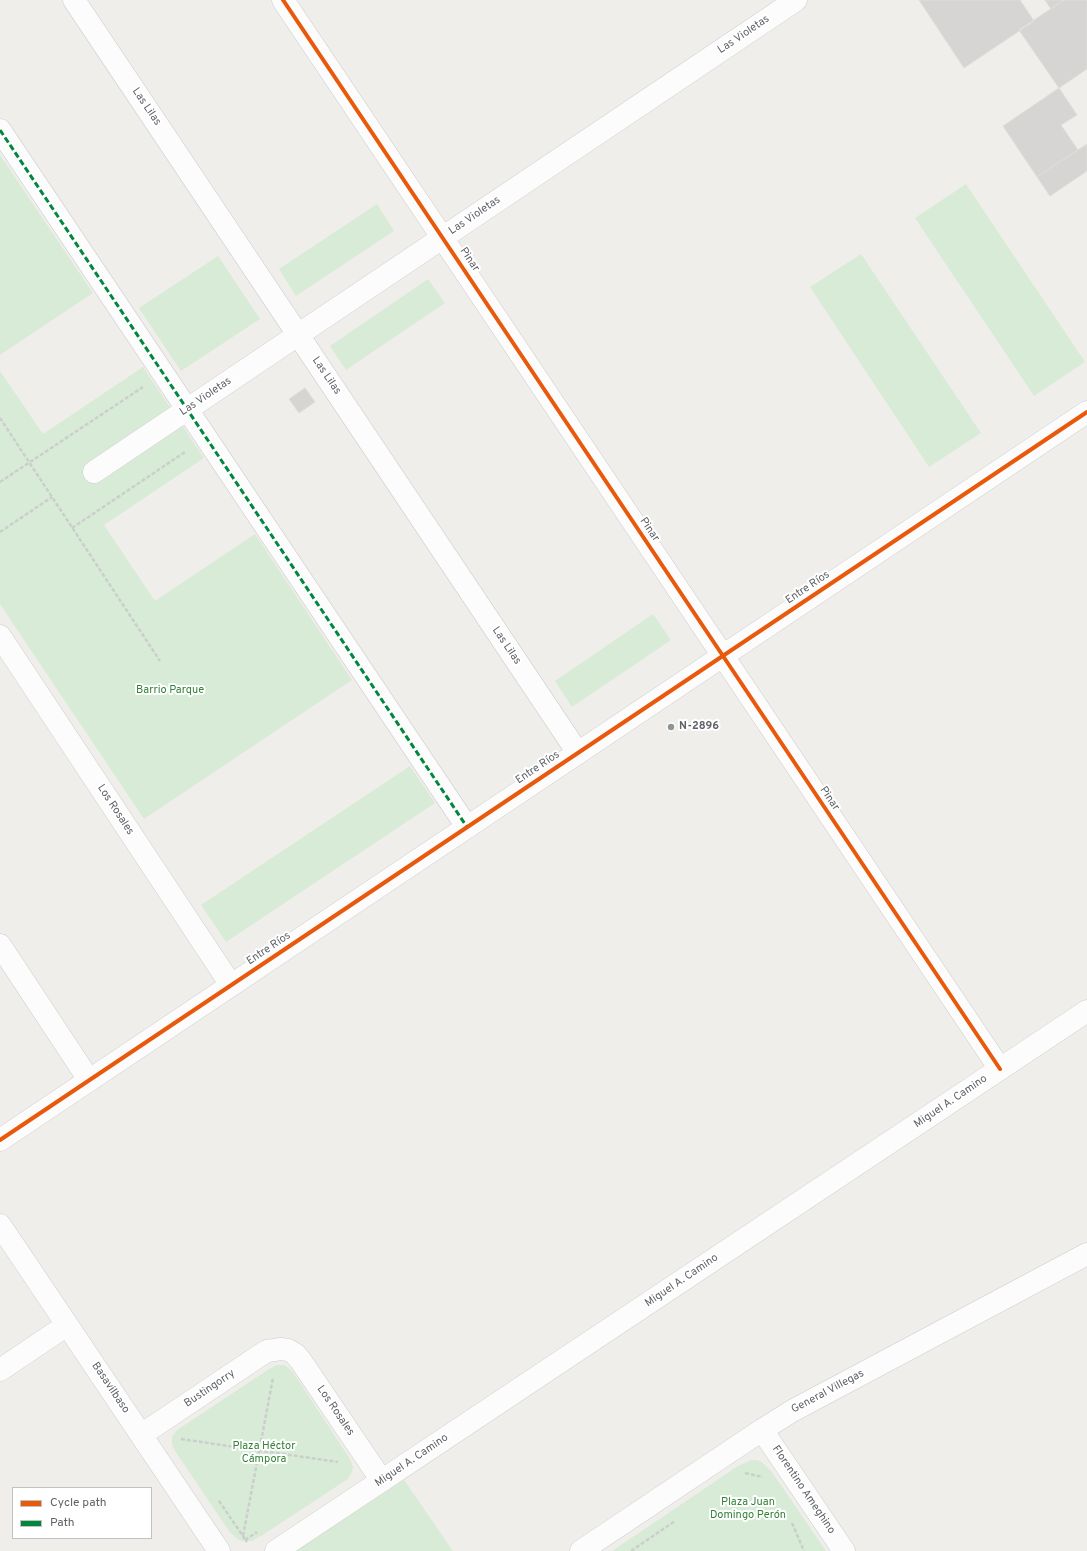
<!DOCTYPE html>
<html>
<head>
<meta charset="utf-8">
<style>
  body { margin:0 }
  #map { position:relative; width:1087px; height:1551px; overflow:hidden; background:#efeeea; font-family:Overpass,sans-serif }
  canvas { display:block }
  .legend { position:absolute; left:12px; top:1487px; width:140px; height:52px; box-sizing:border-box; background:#fff; border:1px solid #bfc1c3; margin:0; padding:5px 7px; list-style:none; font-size:12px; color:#5f6368 }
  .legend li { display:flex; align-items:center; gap:8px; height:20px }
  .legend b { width:20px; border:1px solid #bfc1c3 }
</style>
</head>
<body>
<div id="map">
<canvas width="1087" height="1551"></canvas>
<ul class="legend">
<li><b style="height:5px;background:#e8590c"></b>Cycle path</li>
<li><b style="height:5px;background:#00873e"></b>Path</li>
</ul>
</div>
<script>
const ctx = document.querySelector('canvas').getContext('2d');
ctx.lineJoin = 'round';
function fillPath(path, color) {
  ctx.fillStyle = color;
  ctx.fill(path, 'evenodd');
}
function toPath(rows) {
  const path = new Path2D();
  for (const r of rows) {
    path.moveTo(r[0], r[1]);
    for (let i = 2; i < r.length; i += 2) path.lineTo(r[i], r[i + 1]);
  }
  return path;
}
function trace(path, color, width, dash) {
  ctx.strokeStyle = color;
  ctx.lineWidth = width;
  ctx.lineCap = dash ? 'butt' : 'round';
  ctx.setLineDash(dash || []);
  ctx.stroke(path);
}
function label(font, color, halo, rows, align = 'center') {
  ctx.font = font + ' Overpass,sans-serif';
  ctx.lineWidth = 4;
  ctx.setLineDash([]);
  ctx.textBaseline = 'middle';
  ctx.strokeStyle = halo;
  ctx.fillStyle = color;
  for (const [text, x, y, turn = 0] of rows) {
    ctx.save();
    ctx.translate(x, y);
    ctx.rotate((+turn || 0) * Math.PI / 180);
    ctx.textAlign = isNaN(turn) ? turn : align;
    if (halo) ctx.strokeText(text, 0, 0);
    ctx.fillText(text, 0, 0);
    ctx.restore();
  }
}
const green = toPath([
  [0,155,93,293,0,355],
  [966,184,1085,362,1034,396,915,218],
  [377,204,394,231,296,296,279,269],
  [861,254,981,433,929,467,810,287],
  [218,256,260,319,181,371,139,308],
  [428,279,445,303,346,370,330,346],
  [143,367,204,458,104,525,155,601,255,534,352,680,144,819,0,604,0,371,43,434],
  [653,614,671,640,572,707,555,681],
  [410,766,435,803,226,942,201,905],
  [277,1365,284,1365,289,1368,293,1372,350,1459,353,1467,352,1472,348,1479,261,1536,252,1541,242,1541,237,1539,229,1531,175,1451,172,1444,172,1437,177,1430,269,1369],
  [751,1460,756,1460,762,1462,772,1472,826,1551,612,1551,738,1466],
  [404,1480,453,1551,296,1551]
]);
const building = toPath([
  [919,0,1020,0,1034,21,964,68,919,0],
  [1045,0,1064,0,1051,9,1045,0],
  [1064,0,1087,0,1087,69,1059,88,1019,30,1064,0],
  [1059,88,1077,115,1061,125,1078,150,1037,177,1003,126,1059,88],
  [1087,144,1087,171,1050,196,1037,177,1087,144],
  [305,388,315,402,299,413,289,399,305,388]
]);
const path = toPath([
  [0,418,160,661],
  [0,482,143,387],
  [72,528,185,452],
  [0,532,52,497],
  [181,1439,338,1462],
  [745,1473,763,1477],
  [219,1501,247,1542],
  [792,1523,804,1551],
  [243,1536,273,1378],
  [245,1540,257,1532],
  [631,1551,675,1521]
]);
const street = toPath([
  [74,0,578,753],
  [283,0,1000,1069],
  [0,130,467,827],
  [94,472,796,0],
  [0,636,231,985],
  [0,945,89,1080],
  [0,1225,219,1551],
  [0,1370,67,1325],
  [762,1430,844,1551],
  [141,1435,262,1354,267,1351,281,1349,288,1350,295,1354,301,1361,382,1481],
  [276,1551,1087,1011],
  [581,1551,762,1430,792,1411,1087,1254]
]);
const secondary = toPath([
  [0,1140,1087,412]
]);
const quiet = toPath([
  [0,130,467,827]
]);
const cycleway = toPath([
  [283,0,1000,1069],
  [0,1140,1087,412]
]);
const markers = [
  [671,727,4,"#919496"]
];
const streetNames = [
  ["Las Violetas",744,35,-34],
  ["Las Lilas",146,107,56],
  ["Las Violetas",475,216,-34],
  ["Pinar",469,260,56],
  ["Las Lilas",326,376,56],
  ["Las Violetas",206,397,-34],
  ["Pinar",649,530,56],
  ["Entre Ríos",808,588,-34],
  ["Las Lilas",506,646,56],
  ["Entre Ríos",538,768,-34],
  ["Pinar",829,799,56],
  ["Los Rosales",115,810,57],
  ["Entre Ríos",269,949,-34],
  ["Miguel A. Camino",951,1102,-34],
  ["Miguel A. Camino",682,1281,-34],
  ["Basavilbaso",110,1388,56],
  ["Bustingorry",210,1389,-34],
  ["General Villegas",828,1392,-28],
  ["Los Rosales",335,1411,56],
  ["Miguel A. Camino",412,1461,-34],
  ["Florentino Ameghino",803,1490,56]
];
const parkNames = [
  ["Barrio Parque",170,691],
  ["Plaza Héctor",264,1447],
  ["Cámpora",264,1460],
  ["Plaza Juan",748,1503],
  ["Domingo Perón",748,1516]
];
const poiNames = [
  ["N-2896",679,727]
];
fillPath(green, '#d8ebd6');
fillPath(building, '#d6d5d3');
trace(building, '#deddd9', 1);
trace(street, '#cbcccc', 23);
trace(secondary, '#cacacb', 23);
trace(path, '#cacfcc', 2.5, [4, 2]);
trace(street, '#fdfcfc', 22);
trace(secondary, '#fdfcfc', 22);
trace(quiet, '#00873e', 3, [6, 3]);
trace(cycleway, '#e8590c', 4);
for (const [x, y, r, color] of markers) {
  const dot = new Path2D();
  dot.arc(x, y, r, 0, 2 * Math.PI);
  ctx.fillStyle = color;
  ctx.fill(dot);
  trace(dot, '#fff', 1.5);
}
label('11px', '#5f6368', '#fff', streetNames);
label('11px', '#348238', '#fff', parkNames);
label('bold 11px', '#5f6368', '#fff', poiNames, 'left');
</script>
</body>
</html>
